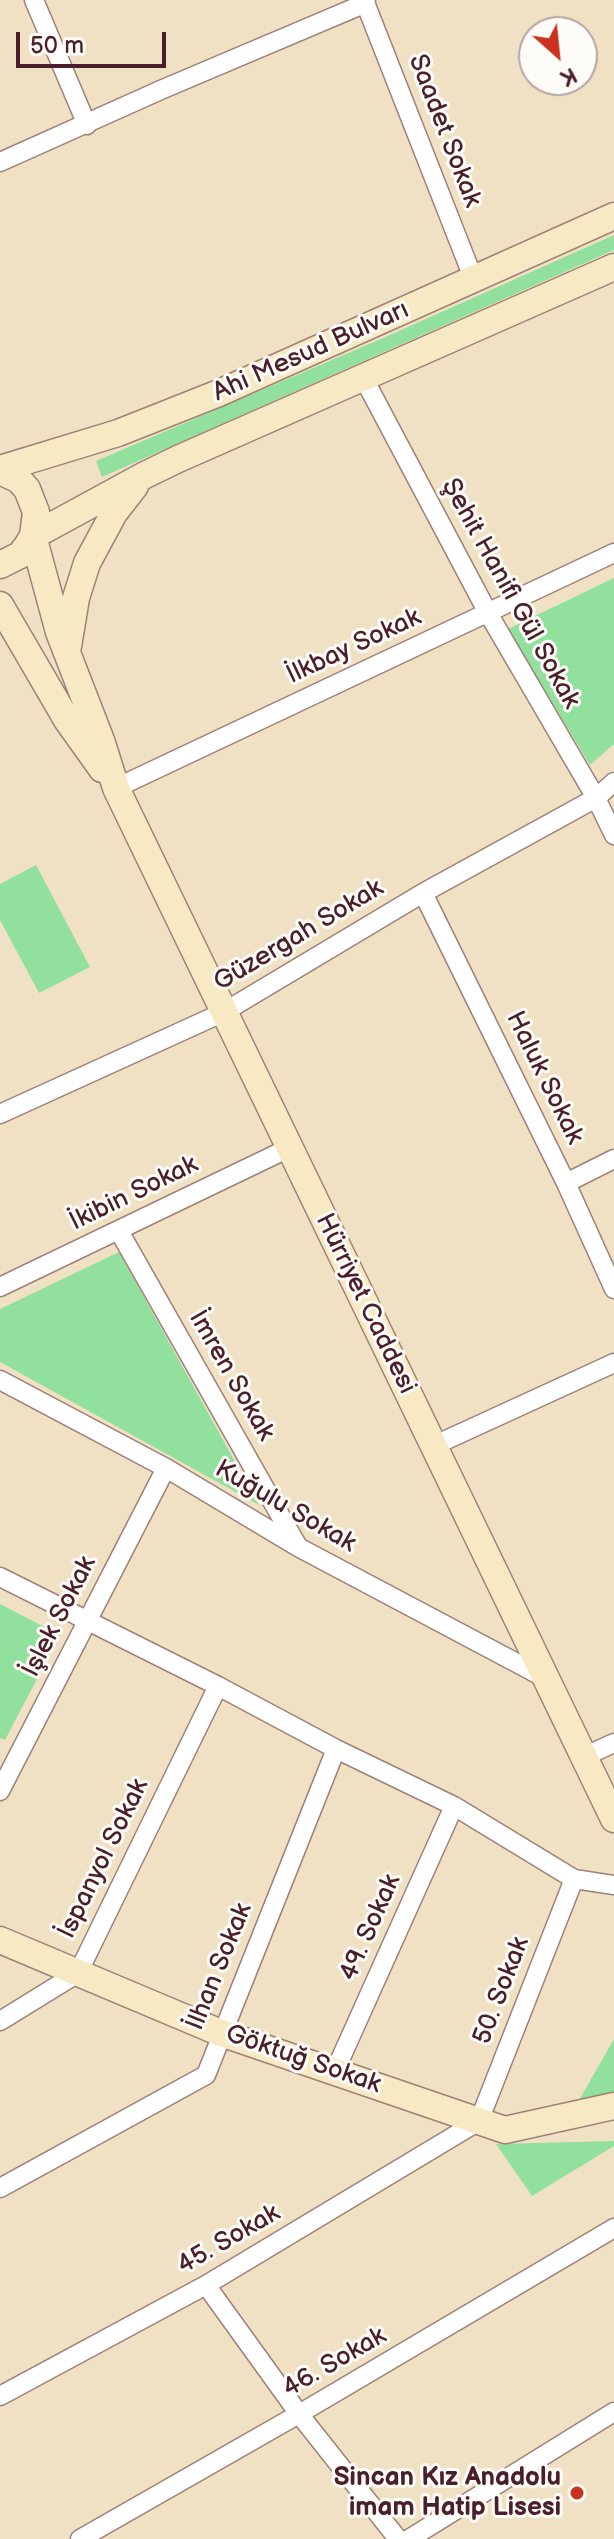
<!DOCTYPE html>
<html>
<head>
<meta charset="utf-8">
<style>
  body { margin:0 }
  #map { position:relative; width:614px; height:2539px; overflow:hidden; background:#f1e1c4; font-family:"Balsamiq Sans",sans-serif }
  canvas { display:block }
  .north { position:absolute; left:518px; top:16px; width:80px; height:80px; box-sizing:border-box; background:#fdfcf7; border:2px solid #b5a4a5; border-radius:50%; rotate:153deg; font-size:22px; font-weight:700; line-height:32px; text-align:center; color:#4a1f2b }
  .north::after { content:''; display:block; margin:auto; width:28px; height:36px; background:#c8321e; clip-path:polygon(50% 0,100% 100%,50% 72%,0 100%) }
  .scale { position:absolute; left:16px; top:32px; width:150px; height:36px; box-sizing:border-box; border:4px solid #4a1f2b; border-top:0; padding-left:10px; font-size:24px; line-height:28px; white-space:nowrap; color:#4a1f2b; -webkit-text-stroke:6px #fdfcf7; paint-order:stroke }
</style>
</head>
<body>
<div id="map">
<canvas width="614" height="2539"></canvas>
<div class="north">K</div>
<div class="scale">50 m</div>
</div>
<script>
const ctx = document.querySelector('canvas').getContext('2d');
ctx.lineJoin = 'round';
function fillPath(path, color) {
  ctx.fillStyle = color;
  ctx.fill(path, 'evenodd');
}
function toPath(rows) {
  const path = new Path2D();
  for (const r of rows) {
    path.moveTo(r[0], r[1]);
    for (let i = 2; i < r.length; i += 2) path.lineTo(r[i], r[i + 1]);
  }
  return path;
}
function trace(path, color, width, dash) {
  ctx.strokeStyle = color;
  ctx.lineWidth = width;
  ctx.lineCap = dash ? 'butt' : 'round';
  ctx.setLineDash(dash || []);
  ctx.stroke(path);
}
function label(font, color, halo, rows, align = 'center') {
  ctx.font = font + ' "Balsamiq Sans",sans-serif';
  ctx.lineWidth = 6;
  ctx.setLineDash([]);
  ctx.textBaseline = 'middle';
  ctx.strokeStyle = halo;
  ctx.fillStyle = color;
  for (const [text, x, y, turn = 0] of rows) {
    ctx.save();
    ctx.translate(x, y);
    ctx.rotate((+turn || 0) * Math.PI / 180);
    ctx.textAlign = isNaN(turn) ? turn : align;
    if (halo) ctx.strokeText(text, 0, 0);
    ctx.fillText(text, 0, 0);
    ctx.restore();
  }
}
const green = toPath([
  [614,235,614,250,102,477,96,461,381,339],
  [614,578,614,744,590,765,508,629],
  [36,865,90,967,39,993,0,920,0,884],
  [119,1252,259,1505,0,1362,0,1309],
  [0,1604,60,1635,5,1740,0,1738],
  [614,2039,614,2094,578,2102],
  [614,2141,614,2146,532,2196,496,2144]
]);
const street = toPath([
  [34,0,87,125],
  [364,0,474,280],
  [0,162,163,89,366,3],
  [363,377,488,613,596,798,614,835],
  [116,788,614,553],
  [423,893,566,1183,614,1289],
  [0,1114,224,1012,423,893,596,798,614,782],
  [566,1183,614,1159],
  [119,1231,297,1545],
  [0,1287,289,1148],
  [0,1380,166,1468,298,1547,545,1678],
  [433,1446,614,1363],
  [0,1577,218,1686,336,1749,454,1806,574,1879,614,1885],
  [583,1757,614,1743],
  [0,1791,166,1468],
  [0,2021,78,1973,218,1686],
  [335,2071,454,1806],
  [0,2188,206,2075,336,1749],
  [206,2285,299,2414,398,2539],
  [0,2396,206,2285,479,2121,574,1879],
  [80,2539,299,2414,614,2228],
  [409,2539,614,2412]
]);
const secondary = toPath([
  [614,267,178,459,145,475,33,536,59,632,102,743,116,788,614,1819],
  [0,469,118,433,219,393,614,216],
  [0,471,19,480,27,489,36,512,33,536,27,546,20,555,0,565],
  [0,605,67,720,102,769],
  [68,646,76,598,87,563,114,513,135,486],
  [0,1940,221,2033,505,2130,614,2106]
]);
const markers = [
  [577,2493,8,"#c8321e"]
];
const streetNames = [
  ["Saadet Sokak",444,131,69],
  ["Ahi Mesud Bulvarı",311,352,-24],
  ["Şehit Hanifi Gül Sokak",510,594,61],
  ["İlkbay Sokak",354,647,-25],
  ["Güzergah Sokak",299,936,-31],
  ["Haluk Sokak",544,1078,64],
  ["İkibin Sokak",134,1194,-26],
  ["Hürriyet Caddesi",365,1304,64],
  ["İmren Sokak",231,1376,60],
  ["Kuğulu Sokak",285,1507,30],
  ["İşlek Sokak",60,1617,-63],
  ["İspanyol Sokak",104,1859,-64],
  ["49. Sokak",371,1928,-66],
  ["İlhan Sokak",220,1967,-68],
  ["50. Sokak",502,1991,-69],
  ["Göktuğ Sokak",303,2060,19],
  ["45. Sokak",229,2240,-30],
  ["46. Sokak",335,2363,-30]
];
const poiNames = [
  ["Sincan Kız Anadolu",561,2478],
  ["imam Hatip Lisesi",561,2508]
];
fillPath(green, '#91e09e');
trace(street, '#9e8078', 21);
trace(secondary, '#9e8078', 29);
trace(street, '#fff', 18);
trace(secondary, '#f6e9c3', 26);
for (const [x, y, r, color] of markers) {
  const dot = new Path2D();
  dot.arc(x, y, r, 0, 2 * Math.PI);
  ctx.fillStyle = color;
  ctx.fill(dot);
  trace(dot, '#fdfcf7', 3);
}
label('26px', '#4a1f2b', '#fdfcf7', streetNames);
label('bold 26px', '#4a1f2b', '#fdfcf7', poiNames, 'right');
</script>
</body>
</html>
